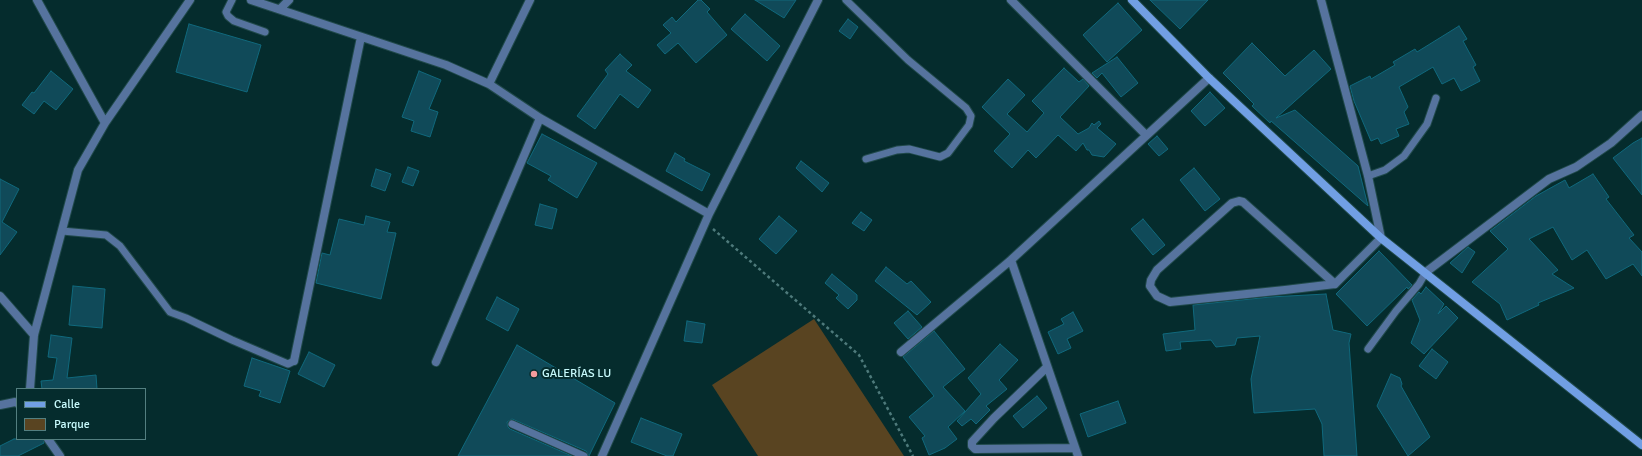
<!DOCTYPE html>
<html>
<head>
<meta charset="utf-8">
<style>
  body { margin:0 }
  #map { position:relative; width:1642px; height:456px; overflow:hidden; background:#052c2d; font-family:Signika,sans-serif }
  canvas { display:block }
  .legend { position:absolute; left:16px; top:388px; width:130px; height:52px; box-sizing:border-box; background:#052c2d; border:1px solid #537f80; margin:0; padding:5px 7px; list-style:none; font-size:12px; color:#c8fbfd }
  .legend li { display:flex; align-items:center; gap:8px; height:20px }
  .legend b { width:20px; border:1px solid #537f80 }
</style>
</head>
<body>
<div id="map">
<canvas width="1642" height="456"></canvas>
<ul class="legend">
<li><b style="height:5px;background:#719fe4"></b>Calle</li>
<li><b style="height:11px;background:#594421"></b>Parque</li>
</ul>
</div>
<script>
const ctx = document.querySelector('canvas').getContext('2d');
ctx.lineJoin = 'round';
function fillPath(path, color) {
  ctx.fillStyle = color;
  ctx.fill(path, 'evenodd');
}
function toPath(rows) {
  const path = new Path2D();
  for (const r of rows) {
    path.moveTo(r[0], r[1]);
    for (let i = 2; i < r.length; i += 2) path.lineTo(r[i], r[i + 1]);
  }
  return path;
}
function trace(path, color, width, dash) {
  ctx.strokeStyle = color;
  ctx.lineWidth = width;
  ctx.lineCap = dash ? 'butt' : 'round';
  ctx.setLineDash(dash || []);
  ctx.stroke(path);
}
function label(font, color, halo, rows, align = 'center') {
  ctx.font = font + ' Signika,sans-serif';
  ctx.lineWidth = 4;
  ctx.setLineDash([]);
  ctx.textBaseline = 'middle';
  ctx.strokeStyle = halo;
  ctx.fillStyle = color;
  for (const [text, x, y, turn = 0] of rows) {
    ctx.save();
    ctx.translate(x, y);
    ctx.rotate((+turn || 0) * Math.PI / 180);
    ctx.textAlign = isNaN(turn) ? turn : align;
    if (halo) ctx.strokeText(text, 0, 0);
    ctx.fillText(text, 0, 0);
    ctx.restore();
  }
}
const green = toPath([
  [814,319,904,456,758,456,712,385]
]);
const building = toPath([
  [698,0,701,0,710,9,707,12,727,35,696,63,678,43,665,54,657,45,671,33,663,25,672,17,676,22,698,0],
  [755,0,796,0,784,18,755,0],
  [1150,0,1208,0,1180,29,1150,0],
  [1118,3,1142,30,1107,62,1083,35,1118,3],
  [745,14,780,46,767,61,731,29,745,14],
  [848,19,858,27,850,39,839,31,848,19],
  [189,24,261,45,247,92,176,72,189,24],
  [1459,26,1467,39,1463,41,1476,65,1473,67,1480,81,1461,91,1454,78,1442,84,1433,67,1399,87,1408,107,1404,112,1409,124,1396,129,1399,136,1381,144,1378,138,1371,141,1354,101,1350,86,1370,76,1371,79,1395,65,1393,62,1415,49,1417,52,1459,26],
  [1252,43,1285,76,1314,50,1331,69,1276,118,1295,110,1358,166,1368,206,1271,121,1270,123,1252,106,1254,104,1223,73,1252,43],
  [620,54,632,65,626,71,651,90,638,108,620,94,595,129,577,116,608,74,605,70,620,54],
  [1117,57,1138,83,1121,97,1102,73,1097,78,1092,73,1117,57],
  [1064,68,1079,82,1083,79,1089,86,1060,117,1078,134,1089,128,1092,123,1094,125,1099,121,1101,124,1097,128,1116,144,1104,157,1092,155,1089,150,1087,150,1083,143,1076,151,1058,135,1036,158,1028,150,1012,168,994,151,1010,134,982,107,1008,79,1025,95,1007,114,1027,132,1044,113,1032,101,1064,68],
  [51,71,73,89,56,110,44,101,34,114,22,105,32,92,34,93,51,71],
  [419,71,441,80,429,109,438,112,430,137,411,131,414,121,402,117,419,71],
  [1210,92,1225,108,1205,126,1191,111,1210,92],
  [542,134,597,163,577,198,548,180,551,176,527,163,542,134],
  [1157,136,1168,149,1159,156,1148,144,1157,136],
  [1642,138,1642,195,1613,158,1633,143,1642,138],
  [675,153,685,159,684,161,710,174,702,191,666,171,675,153],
  [801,161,829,183,822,192,796,168,801,161],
  [408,167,419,171,413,186,402,182,408,167],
  [1194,168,1220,199,1205,211,1180,180,1194,168],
  [376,169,391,174,385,191,371,186,376,169],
  [1593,174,1609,197,1606,199,1634,235,1629,238,1642,252,1642,276,1633,264,1606,279,1587,250,1572,260,1553,227,1529,239,1558,270,1552,274,1574,288,1538,303,1539,305,1507,320,1500,304,1472,282,1508,249,1490,231,1536,196,1565,180,1569,188,1593,174],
  [0,179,19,189,2,222,17,232,0,255,0,179],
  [540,204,557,209,552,229,535,225,540,204],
  [861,212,872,220,864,231,852,223,861,212],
  [366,216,390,222,387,232,396,233,381,299,316,283,322,253,330,255,339,219,364,225,366,216],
  [779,216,797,231,776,254,759,239,779,216],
  [1143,219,1165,245,1153,255,1131,229,1143,219],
  [1468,247,1475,252,1462,273,1450,263,1468,247],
  [1379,251,1412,285,1408,289,1407,287,1367,326,1336,294,1379,251],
  [886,267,907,284,911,281,931,302,917,315,875,281,886,267],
  [832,274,857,295,857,300,848,309,836,298,839,295,825,283,832,274],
  [73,286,105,289,102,328,69,325,73,286],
  [1426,287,1444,304,1438,314,1446,306,1458,318,1424,354,1411,343,1420,320,1412,300,1419,292,1421,294,1426,287],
  [1326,294,1333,330,1351,334,1349,343,1357,456,1324,456,1322,424,1315,409,1254,413,1251,379,1260,336,1237,338,1235,345,1216,347,1211,340,1180,342,1181,349,1166,351,1163,334,1195,330,1193,305,1270,297,1326,294],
  [497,297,519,309,508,331,486,319,497,297],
  [908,311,922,327,908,339,894,323,908,311],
  [1073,312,1083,331,1067,339,1071,348,1058,354,1048,332,1064,324,1061,319,1073,312],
  [687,321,705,324,702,343,684,341,687,321],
  [934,331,965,369,943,387,965,411,948,427,957,439,945,448,929,455,922,438,925,436,909,417,934,396,903,357,934,331],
  [51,335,72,338,67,378,96,375,97,389,42,389,41,381,53,380,57,358,48,357,51,335],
  [1000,344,1018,360,999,380,1007,389,986,406,990,410,976,424,971,419,962,426,957,421,981,394,968,378,1000,344],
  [517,345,615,403,589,456,586,451,512,419,507,422,508,427,510,429,572,456,458,456,517,345],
  [1432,349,1448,362,1436,379,1419,366,1432,349],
  [309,352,335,365,324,387,298,374,309,352],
  [252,358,290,371,280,403,259,396,261,391,244,386,252,358],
  [1391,374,1400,378,1402,384,1401,386,1430,437,1408,456,1377,406,1391,374],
  [1037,396,1047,408,1023,428,1013,416,1037,396],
  [1118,401,1126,423,1088,437,1080,414,1118,401],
  [641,418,682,434,673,456,667,456,631,442,641,418],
  [14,439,43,439,44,443,18,456,0,456,0,446,14,439]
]);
const path = toPath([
  [713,229,859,355,913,456]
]);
const lane = toPath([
  [232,0,226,12,228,16,234,21,265,32],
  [846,0,908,60,966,108,971,116,969,125,948,153,940,157,909,149,897,150,866,159],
  [1368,176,1385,170,1404,156,1427,124,1436,98],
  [62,231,106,235,120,246,170,312,186,318,232,340,288,364,294,361],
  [1368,349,1396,311,1419,284,1426,272],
  [512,424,584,456]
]);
const street = toPath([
  [37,0,105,123],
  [251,0,446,65,489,84,540,118,709,214],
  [1011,0,1146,135],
  [1321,0,1368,176,1381,238,1335,284,1285,290,1170,302,1157,296,1150,286,1151,280,1157,270,1232,203,1239,201,1243,202,1335,284],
  [280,9,289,0],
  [489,84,530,0],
  [1011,260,1078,456],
  [1426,272,1549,179,1576,167,1611,143,1642,115],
  [0,296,34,335],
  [901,352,1011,260,1209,78],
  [294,361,361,37],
  [436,362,540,118],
  [1047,367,994,418,972,442,972,446,975,449,1075,448],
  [30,389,34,335,78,170,105,123,190,0],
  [0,405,15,402,17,403],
  [48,439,60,456],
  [602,456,709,214,818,0]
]);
const secondary = toPath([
  [1132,0,1209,78,1381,238,1642,445]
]);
const markers = [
  [534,374,4,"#f59b9d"]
];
const poiNames = [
  ["GALERÍAS LU",542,374]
];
fillPath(green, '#594421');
fillPath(building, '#104a59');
trace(building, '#10697d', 1);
trace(lane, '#20494a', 9);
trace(street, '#20494a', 10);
trace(secondary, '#20494a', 10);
trace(path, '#4e7a7b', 2.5, [3, 3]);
trace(lane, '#56739e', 7);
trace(street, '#56739e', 8);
trace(secondary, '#719fe4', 8);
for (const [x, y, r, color] of markers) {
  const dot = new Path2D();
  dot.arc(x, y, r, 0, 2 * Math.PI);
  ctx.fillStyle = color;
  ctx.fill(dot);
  trace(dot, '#052c2d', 1.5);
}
label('12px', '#c8fbfd', '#052c2d', poiNames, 'left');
</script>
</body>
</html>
